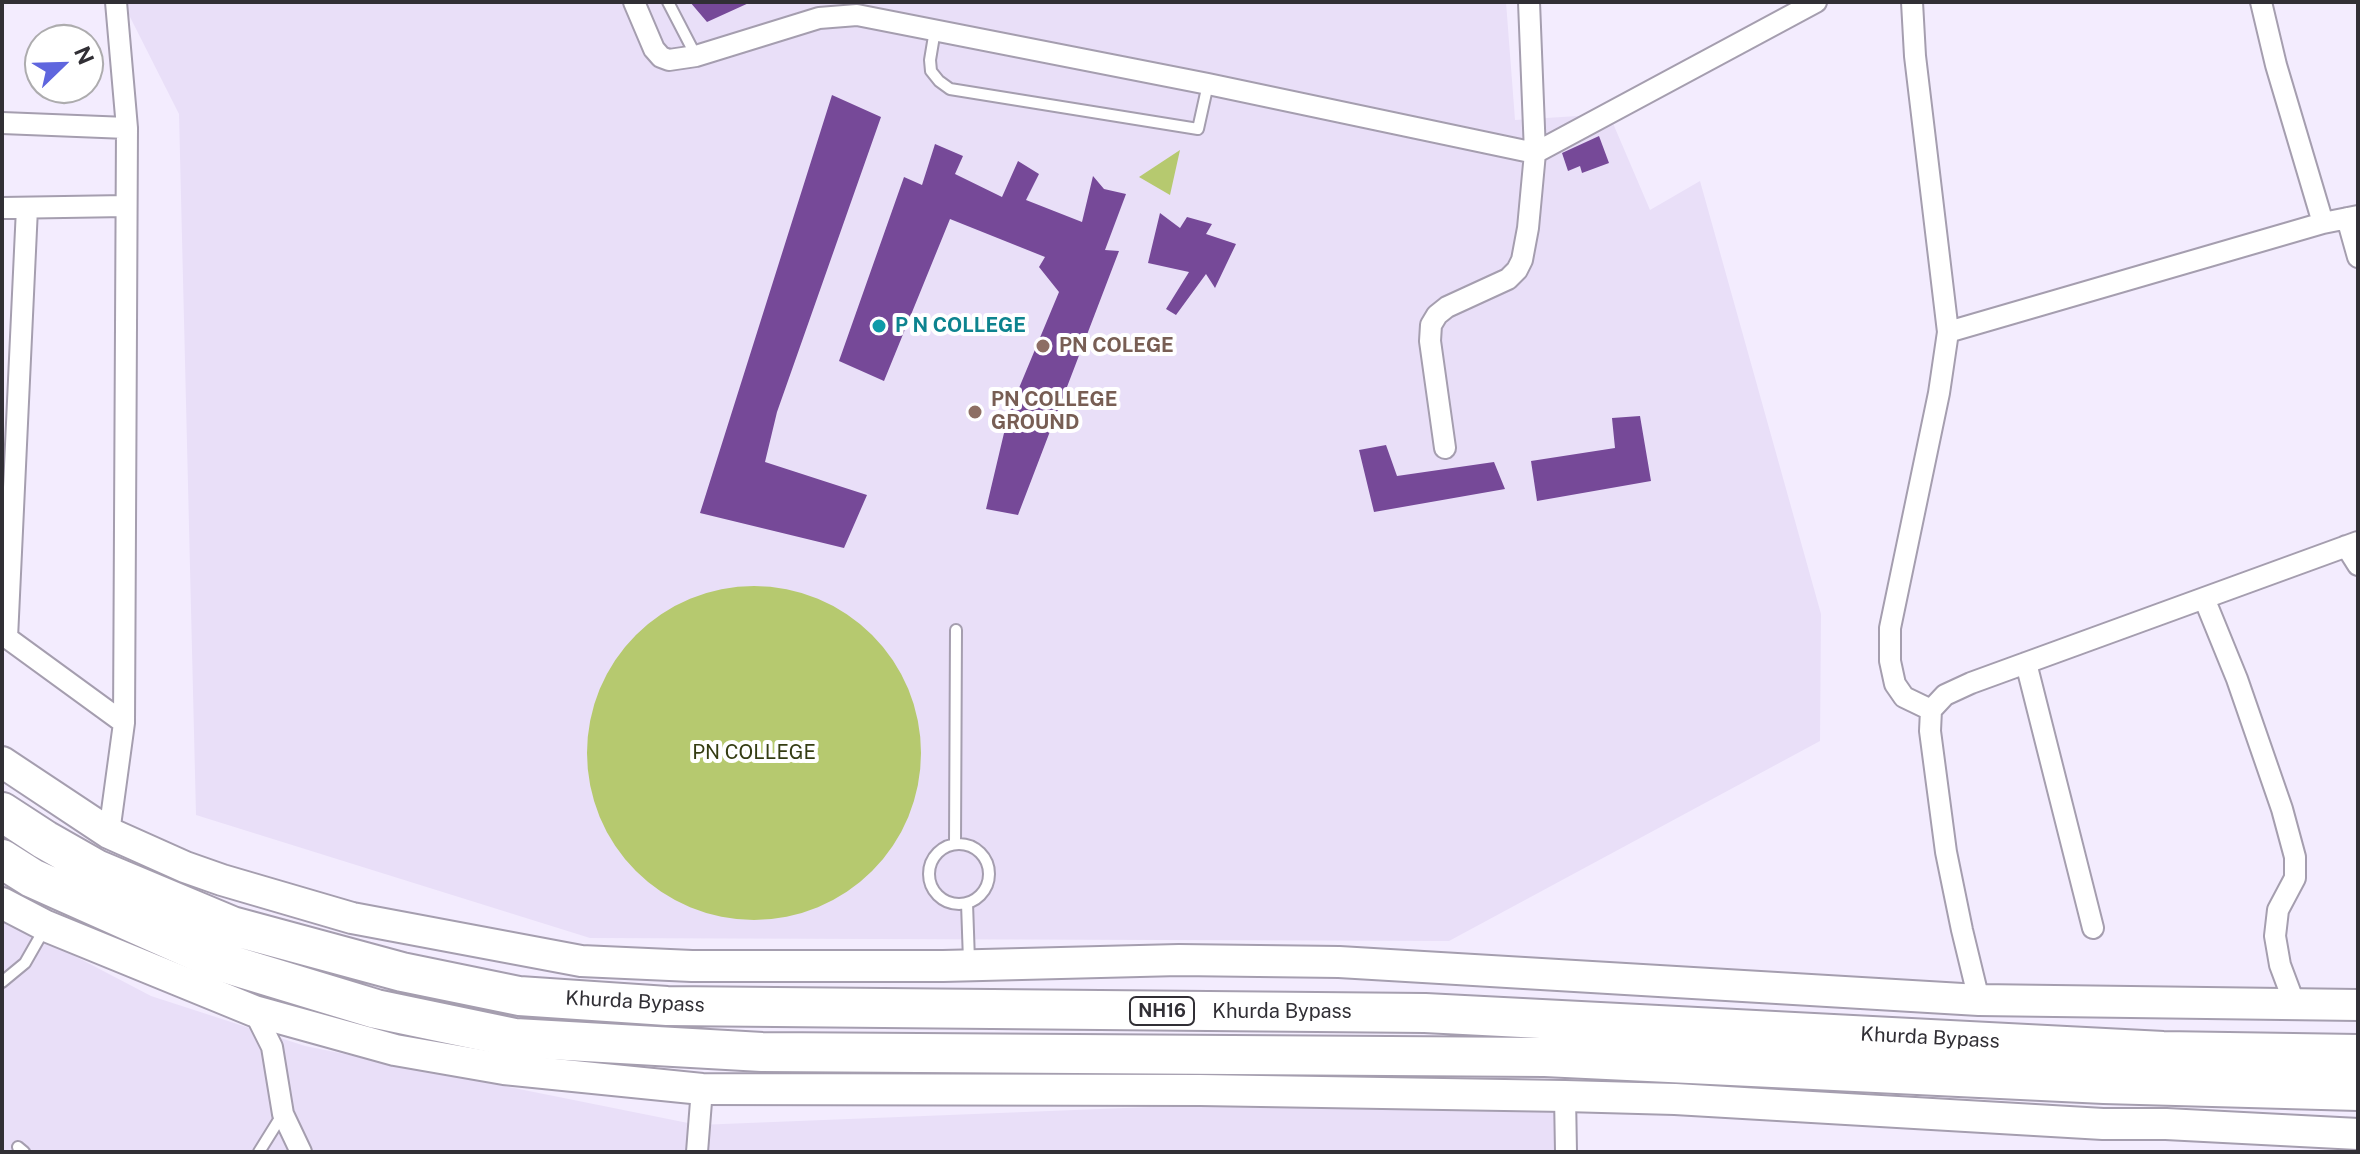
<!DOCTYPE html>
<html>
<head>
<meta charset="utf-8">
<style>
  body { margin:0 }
  #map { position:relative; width:2360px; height:1154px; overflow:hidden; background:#f3ecfe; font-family:"Public Sans",sans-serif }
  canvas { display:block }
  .frame { position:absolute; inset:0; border:4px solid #312f35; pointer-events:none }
  .north { position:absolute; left:24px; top:24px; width:80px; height:80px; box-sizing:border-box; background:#fff; border:2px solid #adacae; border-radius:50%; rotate:67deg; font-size:22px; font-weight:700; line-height:32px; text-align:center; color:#312f35 }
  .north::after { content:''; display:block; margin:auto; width:28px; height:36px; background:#5f66de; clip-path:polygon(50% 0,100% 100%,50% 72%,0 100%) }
</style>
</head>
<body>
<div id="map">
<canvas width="2360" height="1154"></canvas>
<div class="frame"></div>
<div class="north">N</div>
</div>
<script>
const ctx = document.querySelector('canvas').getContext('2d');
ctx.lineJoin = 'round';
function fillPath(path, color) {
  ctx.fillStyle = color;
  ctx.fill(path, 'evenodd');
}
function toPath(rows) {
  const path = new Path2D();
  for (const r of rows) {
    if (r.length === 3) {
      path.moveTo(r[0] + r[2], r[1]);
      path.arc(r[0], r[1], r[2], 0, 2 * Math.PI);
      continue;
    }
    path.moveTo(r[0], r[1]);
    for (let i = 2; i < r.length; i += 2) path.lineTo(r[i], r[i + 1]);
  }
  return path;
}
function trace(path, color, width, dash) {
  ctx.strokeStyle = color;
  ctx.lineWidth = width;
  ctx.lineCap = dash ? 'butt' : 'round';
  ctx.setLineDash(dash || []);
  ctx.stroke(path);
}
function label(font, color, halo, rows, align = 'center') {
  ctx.font = font + ' "Public Sans",sans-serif';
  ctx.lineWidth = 8;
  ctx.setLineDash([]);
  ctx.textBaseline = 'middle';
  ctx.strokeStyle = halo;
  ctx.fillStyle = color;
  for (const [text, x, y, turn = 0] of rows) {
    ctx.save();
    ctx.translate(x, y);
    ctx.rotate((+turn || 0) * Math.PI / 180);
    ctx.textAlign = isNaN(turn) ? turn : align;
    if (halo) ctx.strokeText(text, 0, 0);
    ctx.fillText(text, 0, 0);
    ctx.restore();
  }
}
const built = toPath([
  [128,2,1506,2,1515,120,1609,114,1650,210,1700,181,1821,614,1820,741,1449,941,590,938,196,815,179,114,128,13],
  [2,918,151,996,305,1046,698,1125,1552,1091,1562,1152,2,1152]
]);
const green = toPath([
  [1180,150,1170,195,1139,177],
  [754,753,167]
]);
const building = toPath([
  [690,2,751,2,707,22],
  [832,95,881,117,777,412,765,462,867,495,844,548,700,513],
  [1599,136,1609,163,1582,173,1580,166,1568,171,1562,153],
  [935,144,963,156,955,174,1002,197,1018,161,1039,174,1026,200,1082,222,1093,176,1104,189,1126,194,1105,250,1119,251,1018,515,986,509,1009,412,1059,292,1039,267,1045,257,950,219,884,381,839,361,904,177,922,185],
  [1160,213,1180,228,1187,217,1212,224,1206,234,1236,244,1215,288,1206,274,1176,315,1166,309,1189,272,1148,263],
  [1640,416,1651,481,1537,501,1531,461,1615,448,1612,418],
  [1386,445,1397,476,1494,462,1505,489,1374,512,1359,450]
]);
const lane = toPath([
  [668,2,696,56],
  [935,30,930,60,931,71,939,81,950,89,1198,129,1208,84],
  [955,844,956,630],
  [959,874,30],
  [967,903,969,961],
  [2,982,25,963,45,928],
  [18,1147,24,1152],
  [259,1152,282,1115]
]);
const street = toPath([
  [634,2,654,49,661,57,669,60,696,56,819,18,857,15,1208,84,1535,153,1529,2],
  [1912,2,1915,56,1948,332,1939,393,1890,628,1890,661,1895,684,1904,697,1931,710],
  [2261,2,2276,65,2323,223],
  [2,123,127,128],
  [2,208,126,206],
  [2347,218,2358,257],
  [1948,332,2323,223,2358,216],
  [1445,448,1430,341,1431,325,1437,315,1447,307,1508,279,1517,270,1522,260,1528,228,1535,153,1816,2],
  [2346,546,2358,565],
  [2204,598,2237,679,2282,809,2295,857,2295,878,2278,910,2275,936,2280,965,2295,1005],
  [2,634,124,723],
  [7,638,27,208],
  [2026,663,2093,928],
  [109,833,124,723,127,128,116,2],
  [1979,1000,1962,930,1946,852,1930,731,1931,710,1945,695,1971,683,2358,542],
  [254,1011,272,1047,283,1114,301,1152],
  [1565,1096,1566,1152],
  [697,1152,702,1089]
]);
const secondary = toPath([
  [2,762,109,833,185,867,222,880,352,918,581,961,692,966,943,966,1179,960,1339,962,1979,1000,2358,1005],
  [2,903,46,926,254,1011,395,1050,504,1069,702,1089,1200,1090,1565,1096,1675,1099,2103,1124,2166,1124,2358,1134]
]);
const highway = toPath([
  [2,812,45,840,96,869,232,926,402,972,519,996,667,1006,1425,1013,2163,1051,2358,1054],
  [2,859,32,878,218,961,376,1009,515,1038,762,1052,1545,1057,2104,1084,2358,1091]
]);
const markers = [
  [879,326,8,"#0f9aa8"],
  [1043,346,8,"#8d6e63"],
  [975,412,8,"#8d6e63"]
];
const shields = [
  [1162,1011,64]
];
const shieldNames = [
  ["NH16",1162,1011]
];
const cultureNames = [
  ["P N COLLEGE",895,326]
];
const educationNames = [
  ["PN COLEGE",1059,346],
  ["PN COLLEGE",991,400],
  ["GROUND",991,423]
];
const parkNames = [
  ["PN COLLEGE",754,753]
];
const streetNames = [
  ["Khurda Bypass",635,1002,3],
  ["Khurda Bypass",1282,1012],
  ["Khurda Bypass",1930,1038,3]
];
fillPath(built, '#e9dff8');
fillPath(green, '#b6c96f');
fillPath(building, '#764998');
trace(lane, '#a59eaf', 14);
trace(street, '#a59eaf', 24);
trace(secondary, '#a59eaf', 34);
trace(highway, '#a59eaf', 42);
trace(lane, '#fff', 10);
trace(street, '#fff', 20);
trace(secondary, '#fff', 30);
trace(highway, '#fff', 38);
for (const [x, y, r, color] of markers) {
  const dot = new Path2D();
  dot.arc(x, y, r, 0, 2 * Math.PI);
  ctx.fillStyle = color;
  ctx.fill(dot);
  trace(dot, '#fff', 3);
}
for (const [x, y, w] of shields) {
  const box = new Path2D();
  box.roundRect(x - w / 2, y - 14, w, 28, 6);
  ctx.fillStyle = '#fff';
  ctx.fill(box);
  trace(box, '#312f35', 2);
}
label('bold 18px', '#312f35', null, shieldNames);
label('bold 20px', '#0d838f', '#fff', cultureNames, 'left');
label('bold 20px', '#785e54', '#fff', educationNames, 'left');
label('20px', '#343c12', '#fff', parkNames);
label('20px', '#312f35', '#fff', streetNames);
</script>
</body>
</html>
